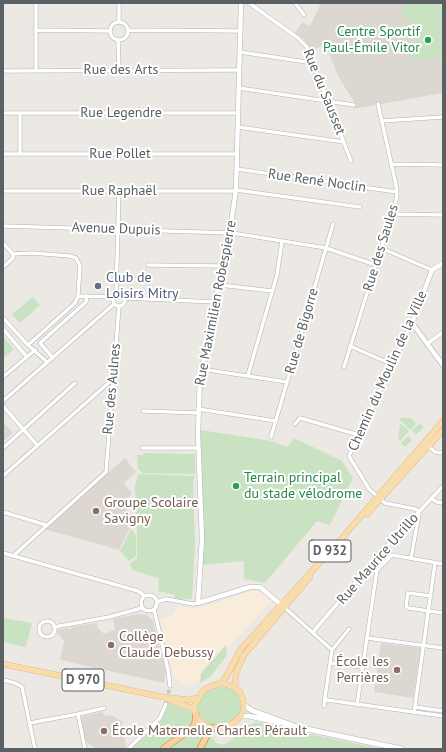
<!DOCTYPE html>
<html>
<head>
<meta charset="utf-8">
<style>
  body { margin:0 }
  #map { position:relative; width:446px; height:752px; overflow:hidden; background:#ece8e3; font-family:"PT Sans",sans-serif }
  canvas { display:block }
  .frame { position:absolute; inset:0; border:4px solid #5b6062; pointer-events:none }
</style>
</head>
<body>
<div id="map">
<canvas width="446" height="752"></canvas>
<div class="frame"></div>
</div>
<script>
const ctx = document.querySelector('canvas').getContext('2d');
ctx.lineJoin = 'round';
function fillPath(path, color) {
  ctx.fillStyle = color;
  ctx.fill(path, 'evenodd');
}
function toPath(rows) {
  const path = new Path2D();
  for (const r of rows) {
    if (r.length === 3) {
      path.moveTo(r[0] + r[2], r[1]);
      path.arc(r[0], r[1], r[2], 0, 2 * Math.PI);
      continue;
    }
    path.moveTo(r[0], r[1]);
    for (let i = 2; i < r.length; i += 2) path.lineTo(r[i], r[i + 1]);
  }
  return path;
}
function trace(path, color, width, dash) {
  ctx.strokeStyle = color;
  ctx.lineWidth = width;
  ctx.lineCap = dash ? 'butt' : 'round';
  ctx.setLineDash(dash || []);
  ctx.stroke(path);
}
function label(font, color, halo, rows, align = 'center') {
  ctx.font = font + ' "PT Sans",sans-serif';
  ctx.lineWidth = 4;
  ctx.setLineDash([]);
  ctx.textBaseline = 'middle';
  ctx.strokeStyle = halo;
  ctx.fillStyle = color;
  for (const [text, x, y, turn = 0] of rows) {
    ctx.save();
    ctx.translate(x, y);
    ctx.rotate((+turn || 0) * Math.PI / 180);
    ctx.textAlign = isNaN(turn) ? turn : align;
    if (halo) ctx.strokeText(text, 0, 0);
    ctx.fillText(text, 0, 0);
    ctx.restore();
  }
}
const commercial = toPath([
  [255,590,259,591,271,601,197,683,190,687,177,680,173,675,160,618,172,616,178,605,191,608,201,607]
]);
const education = toPath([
  [321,3,404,3,403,21,417,23,410,61,443,57,443,93,353,109,354,102,338,76,325,44,311,51,304,39,295,33,302,22,310,26],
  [3,422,13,433,3,442],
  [125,458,136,472,124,483,132,494,122,503,135,518,119,550,44,529],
  [137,614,147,615,153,621,156,633,155,640,158,642,166,670,164,683,60,660,64,641,57,632,58,630,68,628,70,630,72,627,97,623,98,628,104,634,115,629,113,619],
  [381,643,421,648,413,698,374,692],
  [102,712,105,716,110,715,122,721,126,746,123,749,96,749,85,741,81,719,83,716]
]);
const green = toPath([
  [404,3,443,3,443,57,410,61,417,23,403,21],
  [33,297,40,305,20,323,12,314],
  [3,337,14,349,5,357,3,356],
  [400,418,411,418,416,424,410,430,400,420],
  [400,423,409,431,400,441,398,440],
  [420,423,424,427,416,435,412,431],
  [200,430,271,441,288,447,294,438,342,461,353,478,330,525,317,521,265,583,244,579,244,563,243,561,203,565],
  [408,436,412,440,405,447,401,443],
  [144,453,195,454,195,474,142,473,138,469,137,455,143,455],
  [141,474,195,476,193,480,195,544,192,599,173,600,175,595,158,591,159,578,132,570,130,564,137,558,137,537,135,486,138,475],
  [131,529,136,535,136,556,129,561,120,551],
  [3,618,32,623,26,647,3,642],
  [226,645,227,655,210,677,200,683,201,673],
  [220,687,230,688,238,694,242,707,240,713,232,721,213,726,202,720,197,708,202,695,209,690],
  [169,703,191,712,194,718,189,728,159,749,130,749,157,725,164,715],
  [256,722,294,731,383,749,203,749,210,735,216,743,224,745,234,738,240,729],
  [196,728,205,734,198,749,166,749]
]);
const minorTunnel = toPath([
  [166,704,170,686]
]);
const minor = toPath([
  [36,3,36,69],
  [119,3,119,22],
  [249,3,298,38,307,47,351,161],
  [295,3,304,15],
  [119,31,9],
  [36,30,110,31],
  [128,30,241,31],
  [118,40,119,70],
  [240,52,313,63],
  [3,71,239,70],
  [239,88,354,105],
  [3,113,238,113],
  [20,113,20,154],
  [381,121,443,117],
  [238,127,344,142],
  [3,154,237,154],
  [391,164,443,165],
  [237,169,397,192],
  [236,190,360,207],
  [3,191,235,191],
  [392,214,443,215],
  [3,226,232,233,326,248,376,265],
  [3,243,13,254],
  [381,248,432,270],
  [148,265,223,266],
  [3,267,13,258,13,254],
  [220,285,272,291],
  [119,300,6],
  [116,295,119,191],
  [78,296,114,297],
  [125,298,216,302],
  [3,318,28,345,75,303,78,296,80,266,76,258,70,256,32,253,13,254],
  [412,323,349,456,369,489,385,503,415,509,420,511],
  [3,329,27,357],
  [427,344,443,332],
  [28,345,47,362],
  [350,346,391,364],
  [53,358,40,343,86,302,87,296],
  [344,367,397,197,396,185,378,104],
  [201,369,287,382],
  [248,375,277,275,282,241],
  [3,377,35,350],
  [3,401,114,304],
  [3,406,37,445],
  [198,409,276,421],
  [143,411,198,413],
  [295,424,300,418,359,435],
  [271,437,333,224],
  [428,446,435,452,443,453],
  [3,448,75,383],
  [142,448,198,448],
  [3,476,113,379],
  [432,499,437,502,443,503],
  [3,512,46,525],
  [3,553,138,591,145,596],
  [13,556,106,472,119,306],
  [411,558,419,514],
  [377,570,392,555,443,564],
  [149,603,8],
  [431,596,408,593,406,606,408,608,443,613],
  [157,602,166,599,193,604,198,603],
  [283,606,332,650],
  [154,609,168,670,170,686],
  [47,629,8],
  [54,627,109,617,142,608],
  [349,629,332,650,325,697,327,700,443,716],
  [313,632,385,548,443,486],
  [367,638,443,648],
  [330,663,363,667],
  [3,680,15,683,22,687,35,749],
  [357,705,377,570,371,566],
  [324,706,325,697],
  [415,707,443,711],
  [414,713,435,563],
  [78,714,104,708],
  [30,723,78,714,85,749],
  [128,749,160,718,166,704]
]);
const tertiary = toPath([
  [241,3,236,190,230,230,200,378,198,433,202,539,198,603,250,587,260,587,280,604],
  [443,263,432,270,412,323,443,365]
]);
const secondary = toPath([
  [244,705,251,710,297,727,402,749],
  [241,716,249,716,287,724]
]);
const primary = toPath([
  [367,514,443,430],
  [3,664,163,697,189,700,197,698],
  [221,683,226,677,241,649,342,538,443,421],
  [221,683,232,686,240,692,243,700,244,710,241,716,232,724,226,727,213,728,204,725,198,719,194,709,195,704,203,691,207,688,221,683],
  [235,687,236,673,244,655,310,577],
  [167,699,194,709]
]);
const trunk = toPath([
  [163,749,192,728,195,724,196,715],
  [200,749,208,733,213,728]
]);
const markers = [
  [428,40,4,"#2e9e5b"],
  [98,286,4,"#5c6f8a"],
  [236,486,4,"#2e9e5b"],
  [96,511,4,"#8d6e63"],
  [111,645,4,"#8d6e63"],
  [397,670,4,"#8d6e63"],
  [104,731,4,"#8d6e63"]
];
const shields = [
  [330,551,42],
  [83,680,42]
];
const shieldNames = [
  ["D 932",330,551],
  ["D 970",83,680]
];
const leisureNames = [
  ["Centre Sportif",420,32],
  ["Paul-Émile Vitor",420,48],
  ["Terrain principal",244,478,"left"],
  ["du stade vélodrome",244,494,"left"]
];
const streetNames = [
  ["Rue des Arts",121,70],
  ["Rue du Sausset",324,92,68],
  ["Rue Legendre",121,113],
  ["Rue Pollet",120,154],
  ["Rue René Noclin",317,181,8],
  ["Rue Raphaël",119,191],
  ["Avenue Dupuis",116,229,2],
  ["Rue des Saules",381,248,-73],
  ["Rue Maximilien Robespierre",216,303,-79],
  ["Rue de Bigorre",302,331,-74],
  ["Chemin du Moulin de la Ville",388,371,-66],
  ["Rue des Aulnes",112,389,-85],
  ["Rue Maurice Utrillo",378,559,-49]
];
const serviceNames = [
  ["Club de",106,278],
  ["Loisirs Mitry",106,294]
];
const educationNames = [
  ["Groupe Scolaire",104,503],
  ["Savigny",104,519],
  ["Collège",119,637],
  ["Claude Debussy",119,653],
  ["École les",389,662,"right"],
  ["Perrières",389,678,"right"],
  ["École Maternelle Charles Pérault",112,731]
];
fillPath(commercial, '#faecda');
fillPath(education, '#dcd8d1');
fillPath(green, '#c8e2c2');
trace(minorTunnel, '#c8c6c3', 3.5, [3.5, 2]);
trace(minor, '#afb2b4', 4.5);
trace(tertiary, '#afb2b4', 5.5);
trace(secondary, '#b0b4b7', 6);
trace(primary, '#e4a665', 6);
trace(trunk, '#da7415', 7);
trace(minor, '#fff', 3.5);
trace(tertiary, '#fff', 4.5);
trace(secondary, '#fff', 5);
trace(primary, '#f7dcae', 5.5);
trace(trunk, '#f5d2a1', 6);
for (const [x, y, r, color] of markers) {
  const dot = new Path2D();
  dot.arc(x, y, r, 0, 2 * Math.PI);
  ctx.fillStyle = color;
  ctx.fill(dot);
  trace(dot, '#fff', 1.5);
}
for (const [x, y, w] of shields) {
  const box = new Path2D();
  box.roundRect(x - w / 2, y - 11, w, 22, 3);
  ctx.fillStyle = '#fff';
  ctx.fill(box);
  trace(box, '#5b6062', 1);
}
label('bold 13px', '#5b6062', null, shieldNames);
label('14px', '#27864d', '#fff', leisureNames, 'right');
label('14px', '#5b6062', '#fff', streetNames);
label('14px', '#4e5e75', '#fff', serviceNames, 'left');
label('14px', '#785e54', '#fff', educationNames, 'left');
</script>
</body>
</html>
